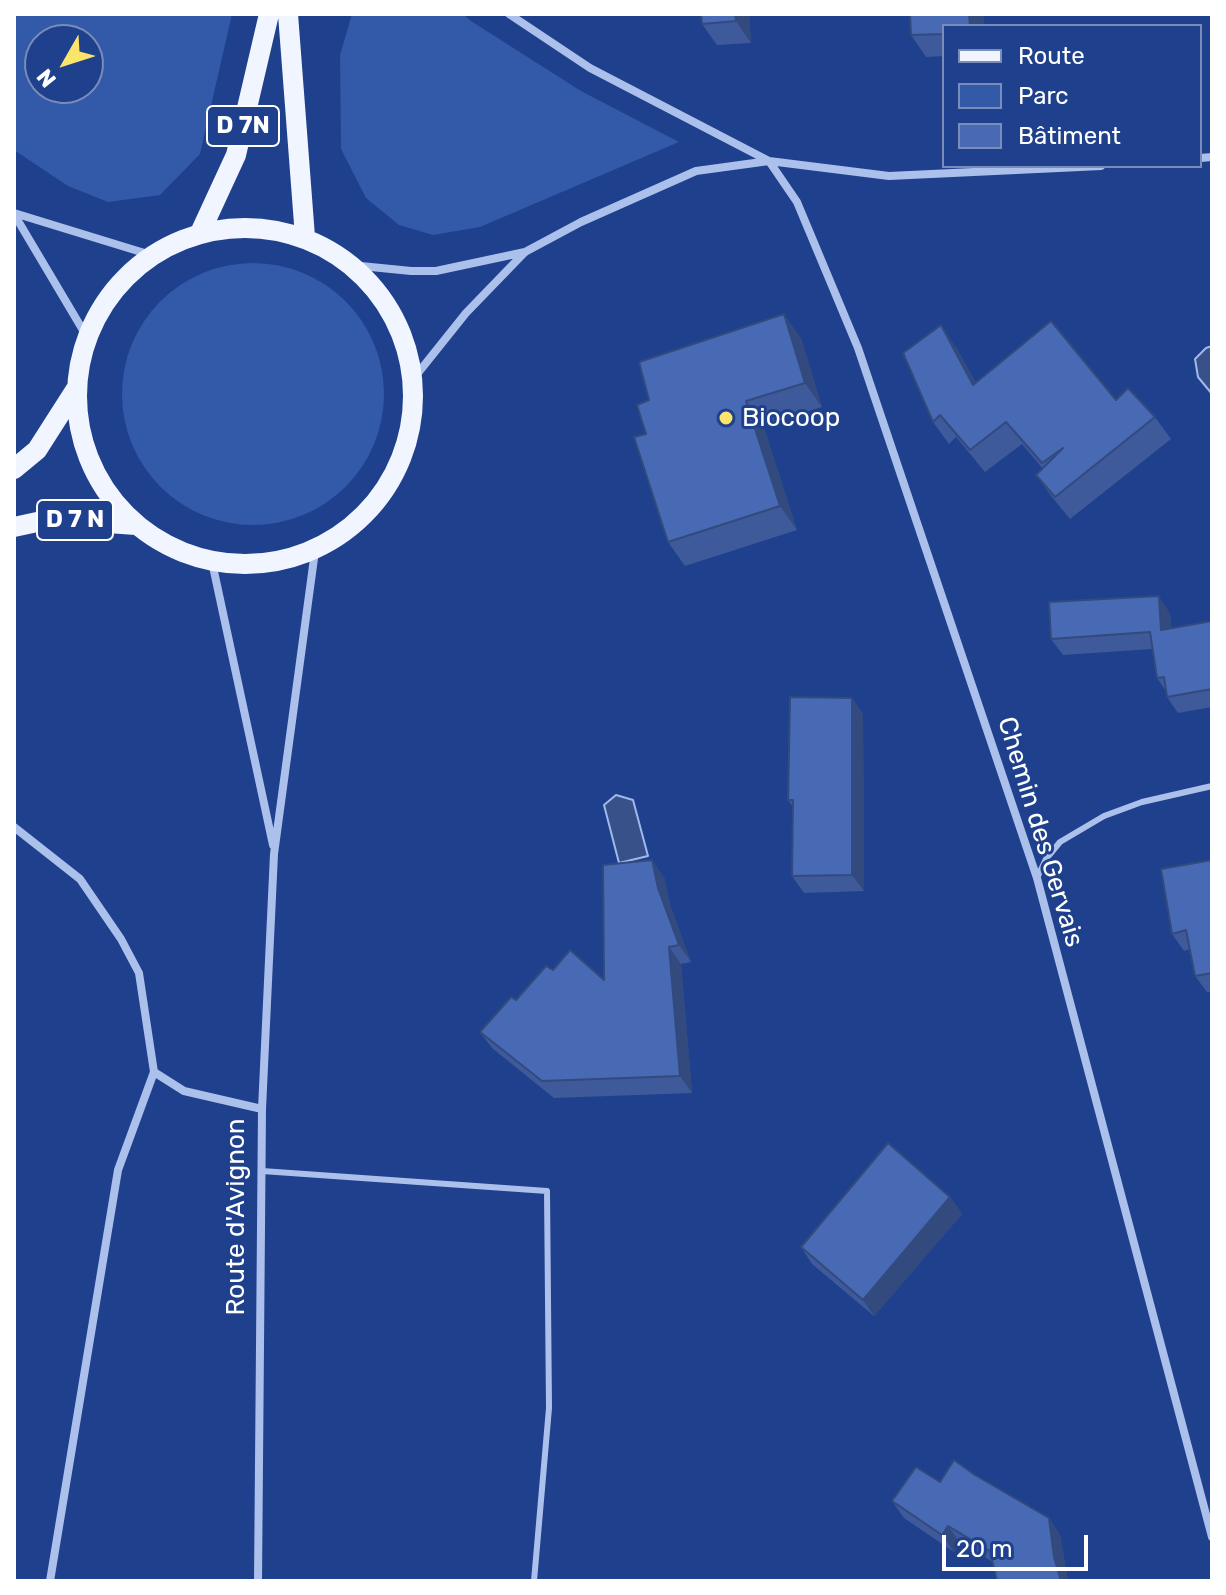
<!DOCTYPE html>
<html>
<head>
<meta charset="utf-8">
<style>
  body { margin:0 }
  #map { position:relative; width:1226px; height:1595px; overflow:hidden; background:#1f408c; font-family:Rubik,sans-serif }
  canvas { display:block }
  .frame { position:absolute; inset:0; border:16px solid #fff; pointer-events:none }
  .legend { position:absolute; left:942px; top:24px; width:260px; height:144px; box-sizing:border-box; background:#1f408c; border:2px solid #798cba; margin:0; padding:10px 14px; list-style:none; font-size:24px; color:#fff }
  .legend li { display:flex; align-items:center; gap:16px; height:40px }
  .legend b { width:40px; border:2px solid #798cba }
  .north { position:absolute; left:24px; top:24px; width:80px; height:80px; box-sizing:border-box; background:#1f408c; border:2px solid #798cba; border-radius:50%; rotate:231deg; font-size:22px; font-weight:700; line-height:32px; text-align:center; color:#fff }
  .north::after { content:''; display:block; margin:auto; width:28px; height:36px; background:#fae46c; clip-path:polygon(50% 0,100% 100%,50% 72%,0 100%) }
  .scale { position:absolute; left:942px; top:1535px; width:146px; height:36px; box-sizing:border-box; border:4px solid #fff; border-top:0; padding-left:10px; font-size:24px; line-height:28px; white-space:nowrap; color:#fff; -webkit-text-stroke:6px #1f408c; paint-order:stroke }
</style>
</head>
<body>
<div id="map">
<canvas width="1226" height="1595"></canvas>
<div class="frame"></div>
<ul class="legend">
<li><b style="height:10px;background:#f1f5ff"></b>Route</li>
<li><b style="height:22px;background:#3359a9"></b>Parc</li>
<li><b style="height:22px;background:#4869b3"></b>Bâtiment</li>
</ul>
<div class="north">N</div>
<div class="scale">20 m</div>
</div>
<script>
const ctx = document.querySelector('canvas').getContext('2d');
ctx.lineJoin = 'round';
function fillPath(path, color) {
  ctx.fillStyle = color;
  ctx.fill(path, 'evenodd');
}
function toPath(rows) {
  const path = new Path2D();
  for (const r of rows) {
    if (r.length === 3) {
      path.moveTo(r[0] + r[2], r[1]);
      path.arc(r[0], r[1], r[2], 0, 2 * Math.PI);
      continue;
    }
    path.moveTo(r[0], r[1]);
    for (let i = 2; i < r.length; i += 2) path.lineTo(r[i], r[i + 1]);
  }
  return path;
}
function trace(path, color, width, dash) {
  ctx.strokeStyle = color;
  ctx.lineWidth = width;
  ctx.lineCap = dash ? 'butt' : 'round';
  ctx.setLineDash(dash || []);
  ctx.stroke(path);
}
function label(font, color, halo, rows, align = 'center') {
  ctx.font = font + ' Rubik,sans-serif';
  ctx.lineWidth = 6;
  ctx.setLineDash([]);
  ctx.textBaseline = 'middle';
  ctx.strokeStyle = halo;
  ctx.fillStyle = color;
  for (const [text, x, y, turn = 0] of rows) {
    ctx.save();
    ctx.translate(x, y);
    ctx.rotate((+turn || 0) * Math.PI / 180);
    ctx.textAlign = isNaN(turn) ? turn : align;
    if (halo) ctx.strokeText(text, 0, 0);
    ctx.fillText(text, 0, 0);
    ctx.restore();
  }
}
const green = toPath([
  [14,14,232,14,200,154,160,195,108,202,68,186,14,150],
  [40,40,88,40,88,88,40,88],
  [352,14,463,14,471,21,581,91,679,142,480,227,433,235,399,225,366,198,341,149,340,55],
  [253,394,131]
]);
const water = toPath([
  [1212,346,1212,394,1198,377,1195,359,1206,348,1212,346],
  [616,795,633,800,648,856,619,863,604,805,616,795]
]);
const service = toPath([
  [1037,878,1046,859,1060,842,1104,816,1142,802,1212,786],
  [262,1171,547,1191,549,1408,534,1581]
]);
const minor = toPath([
  [509,14,590,68,769,161,797,202,858,348,1037,878,1212,1537],
  [1200,158,1212,157],
  [14,213,151,255],
  [14,214,87,337],
  [351,265,411,271,436,271,525,252],
  [414,378,466,313,525,252,581,222,696,171,769,161,889,176,1101,166],
  [212,562,273,845],
  [14,827,80,879,121,939,139,973,154,1072,184,1091,262,1109],
  [50,1581,118,1170,154,1072],
  [258,1581,262,1109,274,854,315,551]
]);
const primary = toPath([
  [288,14,305,237],
  [245,396,168],
  [200,233,236,155,269,14],
  [14,469,37,450,76,389],
  [14,527,51,519,136,525]
]);
const wall = toPath([
  [701,14,749,14,751,43,717,45,702,24],
  [910,14,983,14,984,26,944,26,944,56,926,57,911,35],
  [801,338,822,407,763,425,797,530,685,566,668,542,646,434],
  [956,347,976,383,1116,400,1155,417,1171,439,1070,519,1052,497,1036,475,1043,469,1022,444,985,472,956,437,949,444,933,422],
  [1170,613,1171,628,1212,621,1212,707,1178,713,1167,697,1166,691,1157,678,1152,649,1063,655,1051,639],
  [852,698,863,714,864,891,804,893,792,876,793,807,788,800],
  [1212,860,1212,992,1207,992,1195,976,1190,949,1184,951,1172,934],
  [664,877,670,905,691,962,681,964,692,1093,554,1098,492,1048,480,1032,553,970,604,980],
  [950,1197,962,1214,874,1316,812,1264,801,1247],
  [975,1475,1049,1518,1060,1535,1068,1581,997,1581,993,1562,960,1543,954,1552,904,1518,892,1501,940,1482]
]);
const shadedWall = toPath([
  [735,14,749,14,751,43,736,21],
  [969,14,983,14,984,26,970,26],
  [784,314,801,338,822,407,805,383],
  [941,325,956,347,989,407,973,385],
  [746,401,763,425,797,530,780,506],
  [1159,596,1170,613,1172,647,1161,630],
  [852,698,863,714,864,891,852,875],
  [652,860,664,877,670,905,691,962,679,945,658,888],
  [669,947,681,964,692,1093,680,1076],
  [950,1197,962,1214,874,1316,863,1300],
  [1049,1518,1060,1535,1068,1581,1061,1581,1054,1557],
  [948,1526,960,1543,954,1552,942,1535]
]);
const building = toPath([
  [701,14,735,14,736,21,702,24,701,14],
  [910,14,969,14,970,26,944,26,944,34,911,35,910,14],
  [784,314,805,383,746,401,780,506,668,542,634,437,646,434,637,405,649,400,639,362,784,314],
  [1051,321,1116,400,1128,388,1155,417,1055,497,1036,475,1063,448,1042,463,1006,422,970,450,940,415,933,422,903,353,941,325,973,385,1051,321],
  [1159,596,1161,630,1212,621,1212,689,1167,697,1164,677,1157,678,1150,632,1051,639,1049,602,1159,596],
  [790,697,852,698,852,875,792,876,793,800,788,800,790,697],
  [652,860,658,888,679,945,669,947,680,1076,542,1081,480,1032,511,997,516,1000,546,966,553,970,570,950,604,980,603,865,652,860],
  [1212,860,1212,973,1195,976,1186,930,1172,934,1161,869,1212,860],
  [888,1143,950,1197,863,1300,801,1247,888,1143],
  [954,1460,975,1475,1049,1518,1054,1557,1061,1581,997,1581,990,1551,948,1526,942,1535,892,1501,916,1467,940,1482,954,1460]
]);
const markers = [
  [726,418,8,"#fae46c"]
];
const shields = [
  [243,126,72],
  [75,520,76]
];
const shieldNames = [
  ["D 7N",243,126],
  ["D 7 N",75,520]
];
const poiNames = [
  ["Biocoop",742,418]
];
const streetNames = [
  ["Chemin des Gervais",1040,832,73],
  ["Route d'Avignon",236,1217,-90]
];
fillPath(green, '#3359a9');
fillPath(water, '#395189');
trace(water, '#9fb9ed', 2);
trace(service, '#acc0ec', 6);
trace(minor, '#acc0ec', 8);
trace(primary, '#f1f5ff', 20);
fillPath(wall, '#3e5a9a');
fillPath(shadedWall, '#324a7d');
fillPath(building, '#4869b3');
trace(building, '#324a7d', 2);
for (const [x, y, r, color] of markers) {
  const dot = new Path2D();
  dot.arc(x, y, r, 0, 2 * Math.PI);
  ctx.fillStyle = color;
  ctx.fill(dot);
  trace(dot, '#1f408c', 3);
}
for (const [x, y, w] of shields) {
  const box = new Path2D();
  box.roundRect(x - w / 2, y - 20, w, 40, 6);
  ctx.fillStyle = '#1f408c';
  ctx.fill(box);
  trace(box, '#fff', 2);
}
label('bold 24px', '#fff', null, shieldNames);
label('26px', '#fff', '#1f408c', poiNames, 'left');
label('26px', '#fff', '#1f408c', streetNames);
</script>
</body>
</html>
